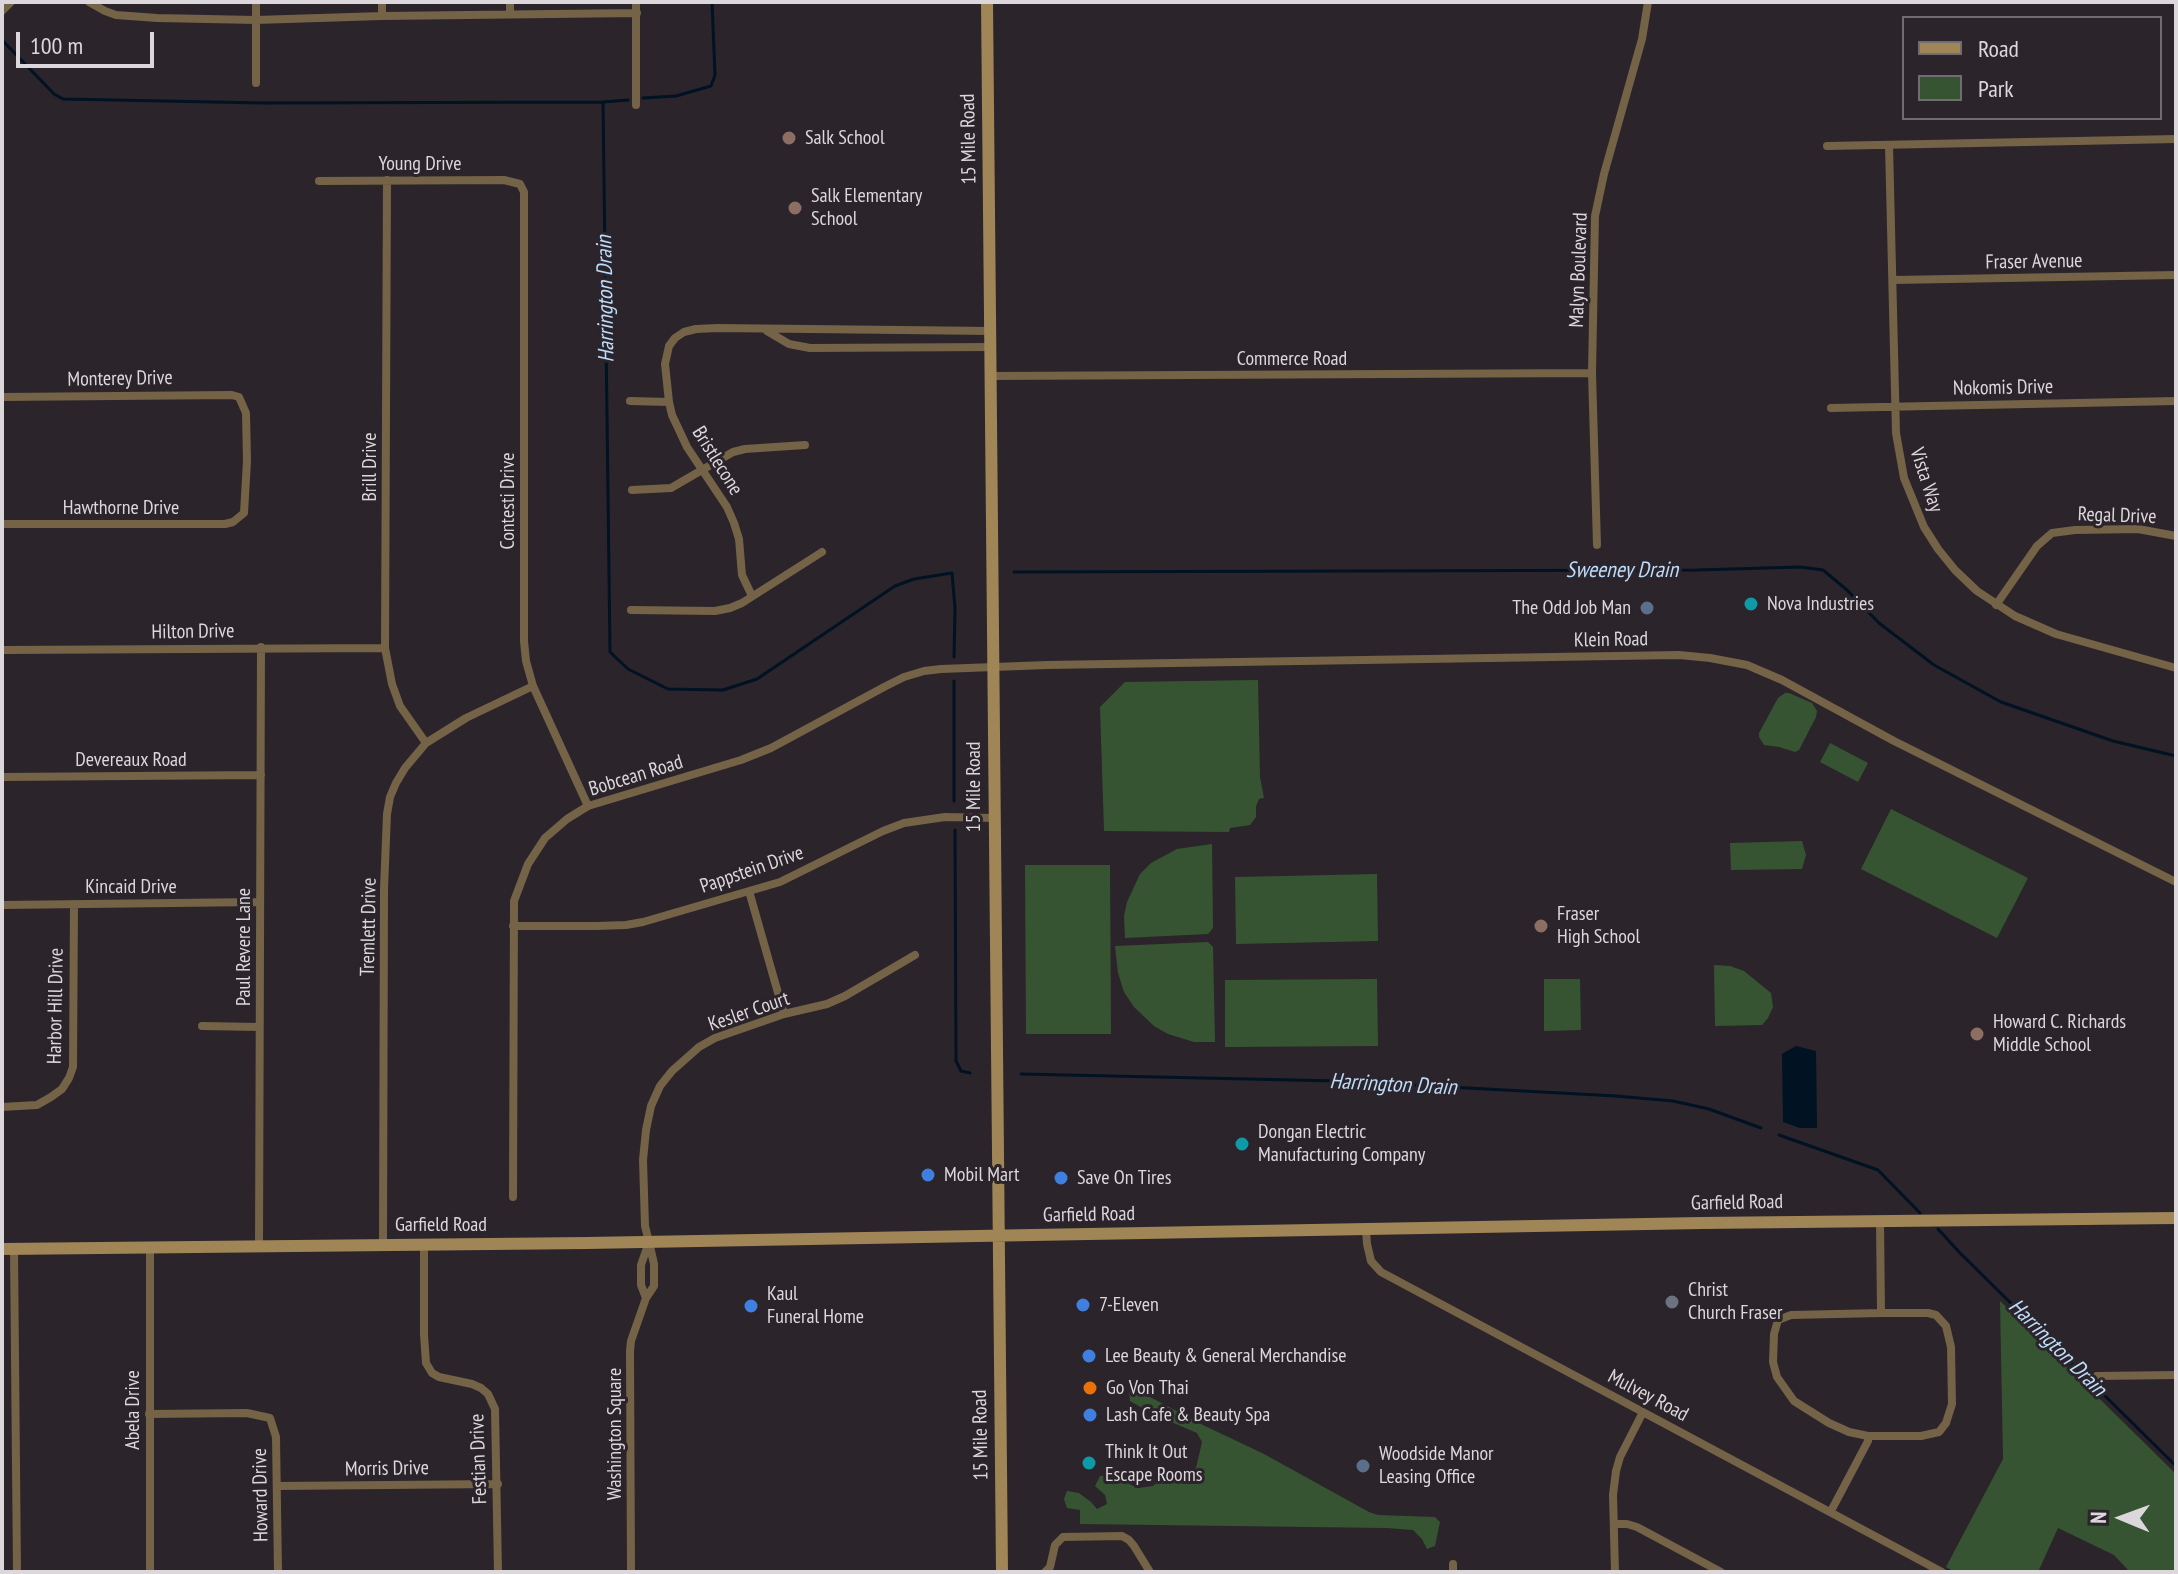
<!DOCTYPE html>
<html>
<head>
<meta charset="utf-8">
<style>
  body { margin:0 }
  #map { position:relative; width:2178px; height:1574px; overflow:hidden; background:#2b242b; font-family:"PT Sans Narrow",sans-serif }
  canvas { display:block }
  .frame { position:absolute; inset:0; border:4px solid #dbd7db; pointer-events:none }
  .legend { position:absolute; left:1902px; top:16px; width:260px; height:104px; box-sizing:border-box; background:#2b242b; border:2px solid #716c71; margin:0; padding:10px 14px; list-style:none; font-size:24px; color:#dbd7db }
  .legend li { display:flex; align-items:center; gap:16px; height:40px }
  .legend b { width:40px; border:2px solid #716c71 }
  .north { position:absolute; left:2082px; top:1478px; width:80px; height:80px; -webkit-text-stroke:6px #2b242b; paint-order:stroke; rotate:271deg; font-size:22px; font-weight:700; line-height:32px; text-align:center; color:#dbd7db }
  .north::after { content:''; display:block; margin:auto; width:28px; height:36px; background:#dbd7db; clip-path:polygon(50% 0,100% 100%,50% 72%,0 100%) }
  .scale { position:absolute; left:16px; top:32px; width:138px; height:36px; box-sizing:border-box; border:4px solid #dbd7db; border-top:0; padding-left:10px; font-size:24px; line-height:28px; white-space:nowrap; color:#dbd7db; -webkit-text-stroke:6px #2b242b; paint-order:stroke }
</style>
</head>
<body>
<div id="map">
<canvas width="2178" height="1574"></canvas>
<div class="frame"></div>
<ul class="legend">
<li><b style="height:10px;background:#a08556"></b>Road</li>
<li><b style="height:22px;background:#375432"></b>Park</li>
</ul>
<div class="north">N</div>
<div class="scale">100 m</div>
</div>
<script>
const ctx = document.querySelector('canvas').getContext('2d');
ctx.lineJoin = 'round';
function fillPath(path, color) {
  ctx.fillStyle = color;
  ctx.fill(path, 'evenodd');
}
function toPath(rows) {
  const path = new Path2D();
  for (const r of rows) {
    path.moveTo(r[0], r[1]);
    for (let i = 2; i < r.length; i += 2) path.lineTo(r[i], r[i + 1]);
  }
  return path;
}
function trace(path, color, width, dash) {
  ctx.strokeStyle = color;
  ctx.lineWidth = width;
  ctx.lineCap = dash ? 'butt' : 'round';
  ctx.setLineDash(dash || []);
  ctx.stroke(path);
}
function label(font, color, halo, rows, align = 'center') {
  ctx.font = font + ' "PT Sans Narrow",sans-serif';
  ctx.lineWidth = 6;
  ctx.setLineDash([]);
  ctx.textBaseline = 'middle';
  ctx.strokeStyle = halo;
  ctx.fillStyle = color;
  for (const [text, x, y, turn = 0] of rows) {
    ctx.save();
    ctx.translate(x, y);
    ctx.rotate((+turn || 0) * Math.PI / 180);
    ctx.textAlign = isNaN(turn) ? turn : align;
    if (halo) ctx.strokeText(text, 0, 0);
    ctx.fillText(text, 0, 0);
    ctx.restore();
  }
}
const green = toPath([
  [1258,680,1260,777,1264,798,1259,799,1256,806,1256,817,1250,825,1230,828,1229,832,1104,831,1100,707,1125,682],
  [1789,693,1812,703,1817,711,1816,717,1799,750,1795,752,1779,747,1764,745,1759,737,1759,733,1778,698,1785,693],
  [1830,743,1868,763,1858,782,1820,762],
  [1891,809,2028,878,1997,938,1861,869],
  [1802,841,1806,855,1802,869,1731,870,1730,843],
  [1212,844,1213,928,1208,934,1125,938,1124,916,1127,902,1140,874,1151,863,1177,849],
  [1025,865,1110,865,1111,1034,1026,1034],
  [1377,874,1378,941,1236,944,1235,877],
  [1208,942,1213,947,1215,1042,1194,1042,1168,1034,1154,1026,1134,1007,1124,992,1118,973,1115,946],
  [1714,965,1730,966,1744,971,1771,993,1773,1007,1768,1018,1762,1025,1715,1026],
  [1377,979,1378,1046,1225,1047,1225,980],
  [1544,979,1580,979,1581,1030,1544,1031],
  [2000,1301,2176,1474,2176,1572,2130,1572,2114,1555,2058,1528,2038,1572,1955,1572,1946,1567,2003,1459],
  [1129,1388,1133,1388,1203,1425,1264,1454,1369,1512,1378,1515,1435,1517,1440,1522,1435,1546,1427,1549,1422,1539,1413,1530,1387,1528,1080,1524,1080,1510,1067,1508,1064,1499,1067,1491,1079,1493,1091,1502,1097,1509,1107,1504,1105,1495,1095,1486,1100,1476,1111,1476,1138,1488,1153,1486,1164,1477,1184,1475,1196,1468,1202,1442,1197,1433,1155,1415,1130,1401]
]);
const water = toPath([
  [1796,1046,1816,1051,1817,1128,1800,1128,1783,1122,1782,1054]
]);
const stream = toPath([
  [2,40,54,94,63,99,263,103,603,102,628,100],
  [643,98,676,96,711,86,715,75,712,2],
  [603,102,610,652,628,669,668,689,723,690,757,679,895,586,914,579,952,573,955,608,954,657],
  [1014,572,1697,570,1800,567,1823,570,1847,590,1879,623,1934,665,2001,702,2113,741,2176,756],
  [954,681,954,801],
  [955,830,956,1061,961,1071,970,1073],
  [1021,1074,1338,1081,1616,1096,1673,1101,1709,1109,1761,1128],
  [1779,1135,1878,1170,1920,1213],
  [1938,1229,1960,1253,2176,1466]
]);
const street = toPath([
  [89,2,105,11,116,15,157,18,256,20,382,16,637,13],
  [256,2,256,83],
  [382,2,382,16],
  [510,2,510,14],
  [2,11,11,2],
  [636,105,636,2],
  [1889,145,1896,433,1904,478,1924,527,1938,549,1955,570,1977,591,2015,616,2056,634,2176,668],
  [1827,146,2176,139],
  [387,180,385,648,392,684,400,706,426,743],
  [319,181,504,180,520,184,524,192,524,641,526,661,533,686,588,806],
  [1893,280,2176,275],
  [767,331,789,344,810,348,991,347],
  [991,376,1592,373],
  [2,397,232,395,239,397,246,413,247,461,244,513,233,522,225,524,2,524],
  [630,401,669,402],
  [1831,408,2176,401],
  [632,490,671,488,733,452,745,449,805,445],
  [1597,545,1592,373,1595,216,1604,174,1642,39,1648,2],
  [752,596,742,575,739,539,734,523,727,507,687,447,672,415,669,402,665,364,669,346,675,338,684,332,696,329,718,328,991,331],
  [1996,605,2037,546,2052,533,2075,530,2138,529,2176,536],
  [631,610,715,611,730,608,742,603,822,552],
  [2,650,385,648],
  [2,777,261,775],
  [749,891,784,1014],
  [2,905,259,902],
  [513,926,597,926,626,925,643,922,780,882,883,831,904,823,945,817,994,818],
  [202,1026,259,1027],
  [2,1107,37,1105,51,1097,62,1089,69,1078,73,1067,74,904],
  [513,1197,514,901,528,864,545,838,567,819,588,806,741,760,771,748,886,686,904,677,924,671,941,669,1047,665,1679,655,1710,658,1747,665,1782,680,1894,741,2176,882],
  [1880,1221,1881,1313],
  [1366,1229,1367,1244,1371,1261,1381,1272,1942,1572],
  [649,1242,641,1265,641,1285,646,1298,654,1286,654,1264,649,1242,645,1226,643,1160,646,1130,651,1106,660,1086,672,1071,699,1047,715,1038,784,1014,827,1004,845,996,915,955],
  [383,1245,384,889,387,814,390,797,396,783,405,768,426,743,466,718,533,686],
  [424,1245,424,1335,426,1363,432,1373,439,1377,472,1384,481,1388,488,1394,495,1409,498,1572],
  [259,1246,261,647],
  [14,1249,17,1572],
  [1881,1313,1928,1313,1936,1315,1946,1326,1951,1347,1952,1404,1946,1423,1939,1432,1921,1436,1868,1436,1849,1432,1829,1423,1794,1401,1777,1377,1773,1362,1774,1334,1778,1320,1791,1315,1881,1313],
  [2097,1376,2176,1375],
  [149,1414,247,1413,270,1418,276,1437,278,1572],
  [277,1486,498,1484],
  [1831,1511,1868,1441,1868,1436],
  [1614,1524,1627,1524,1637,1527,1721,1572],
  [1453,1564,1453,1572],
  [150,1572,150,1248],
  [631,1572,630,1351,631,1341,646,1298],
  [1045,1572,1050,1567,1055,1545,1063,1537,1122,1536,1129,1540,1134,1546,1150,1572],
  [1615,1572,1613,1495,1616,1471,1620,1457,1643,1412]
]);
const secondary = toPath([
  [987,2,1002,1572],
  [2,1249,587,1243,1702,1223,2176,1218]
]);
const markers = [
  [789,138,8,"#8d6e63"],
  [795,208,8,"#8d6e63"],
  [1751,604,8,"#0f9aa8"],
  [1647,608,8,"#5c6f8a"],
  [1541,926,8,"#8d6e63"],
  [1977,1034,8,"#8d6e63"],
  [1242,1144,8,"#0f9aa8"],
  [928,1175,8,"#3f7fe0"],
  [1061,1178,8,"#3f7fe0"],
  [1672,1302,8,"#6b7280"],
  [1083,1305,8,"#3f7fe0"],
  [751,1306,8,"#3f7fe0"],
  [1089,1356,8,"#3f7fe0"],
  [1090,1388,8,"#e8710a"],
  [1090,1415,8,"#3f7fe0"],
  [1089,1463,8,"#0f9aa8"],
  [1363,1466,8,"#5c6f8a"]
];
const poiNames = [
  ["Salk School",805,138],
  ["Salk Elementary",811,196],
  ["School",811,219],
  ["Nova Industries",1767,604],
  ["The Odd Job Man",1631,608,"right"],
  ["Fraser",1557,914],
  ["High School",1557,937],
  ["Howard C. Richards",1993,1022],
  ["Middle School",1993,1045],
  ["Dongan Electric",1258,1132],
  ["Manufacturing Company",1258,1155],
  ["Mobil Mart",944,1175],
  ["Save On Tires",1077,1178],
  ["Christ",1688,1290],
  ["Church Fraser",1688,1313],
  ["Kaul",767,1294],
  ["Funeral Home",767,1317],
  ["7-Eleven",1099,1305],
  ["Lee Beauty & General Merchandise",1105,1356],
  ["Go Von Thai",1106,1388],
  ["Lash Cafe & Beauty Spa",1106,1415],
  ["Think It Out",1105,1452],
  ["Escape Rooms",1105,1475],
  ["Woodside Manor",1379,1454],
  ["Leasing Office",1379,1477]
];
const streetNames = [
  ["15 Mile Road",969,139,-91],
  ["Young Drive",420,164],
  ["Fraser Avenue",2034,262,-1],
  ["Malyn Boulevard",1579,270,-88],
  ["Commerce Road",1292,359],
  ["Monterey Drive",120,379,-1],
  ["Nokomis Drive",2003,388,-1],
  ["Bristlecone",717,461,58],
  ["Brill Drive",370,467,-90],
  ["Vista Way",1926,480,72],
  ["Contesti Drive",508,501,-90],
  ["Hawthorne Drive",121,508],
  ["Regal Drive",2117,516,2],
  ["Hilton Drive",193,632,-1],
  ["Klein Road",1611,640,-1],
  ["Devereaux Road",131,760],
  ["Bobcean Road",636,776,-17],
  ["15 Mile Road",974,787,-90],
  ["Pappstein Drive",752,870,-19],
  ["Kincaid Drive",131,887],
  ["Tremlett Drive",369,927,-89],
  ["Paul Revere Lane",244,947,-90],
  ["Harbor Hill Drive",56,1006,-89],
  ["Kesler Court",749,1012,-19],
  ["Garfield Road",1737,1203,-1],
  ["Garfield Road",1089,1215,-1],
  ["Garfield Road",441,1225],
  ["Mulvey Road",1648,1396,28],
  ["Abela Drive",133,1410,-90],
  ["Washington Square",615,1434,-90],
  ["15 Mile Road",981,1435,-91],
  ["Festian Drive",479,1459,-92],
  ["Morris Drive",387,1469,-1],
  ["Howard Drive",261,1495,-91]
];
const waterNames = [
  ["Harrington Drain",606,299,-91],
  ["Sweeney Drain",1622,571],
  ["Harrington Drain",1393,1085,3],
  ["Harrington Drain",2057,1348,45]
];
fillPath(green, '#375432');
fillPath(water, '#011222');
trace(stream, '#011222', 3);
trace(street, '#746346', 8);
trace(secondary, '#a08556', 12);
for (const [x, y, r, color] of markers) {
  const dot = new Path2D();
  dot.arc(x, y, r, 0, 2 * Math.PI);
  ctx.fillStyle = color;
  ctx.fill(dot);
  trace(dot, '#2b242b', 3);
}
label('20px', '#dbd7db', '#2b242b', poiNames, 'left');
label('20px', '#dbd7db', '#2b242b', streetNames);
label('italic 22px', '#bcdcfb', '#2b242b', waterNames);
</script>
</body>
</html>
